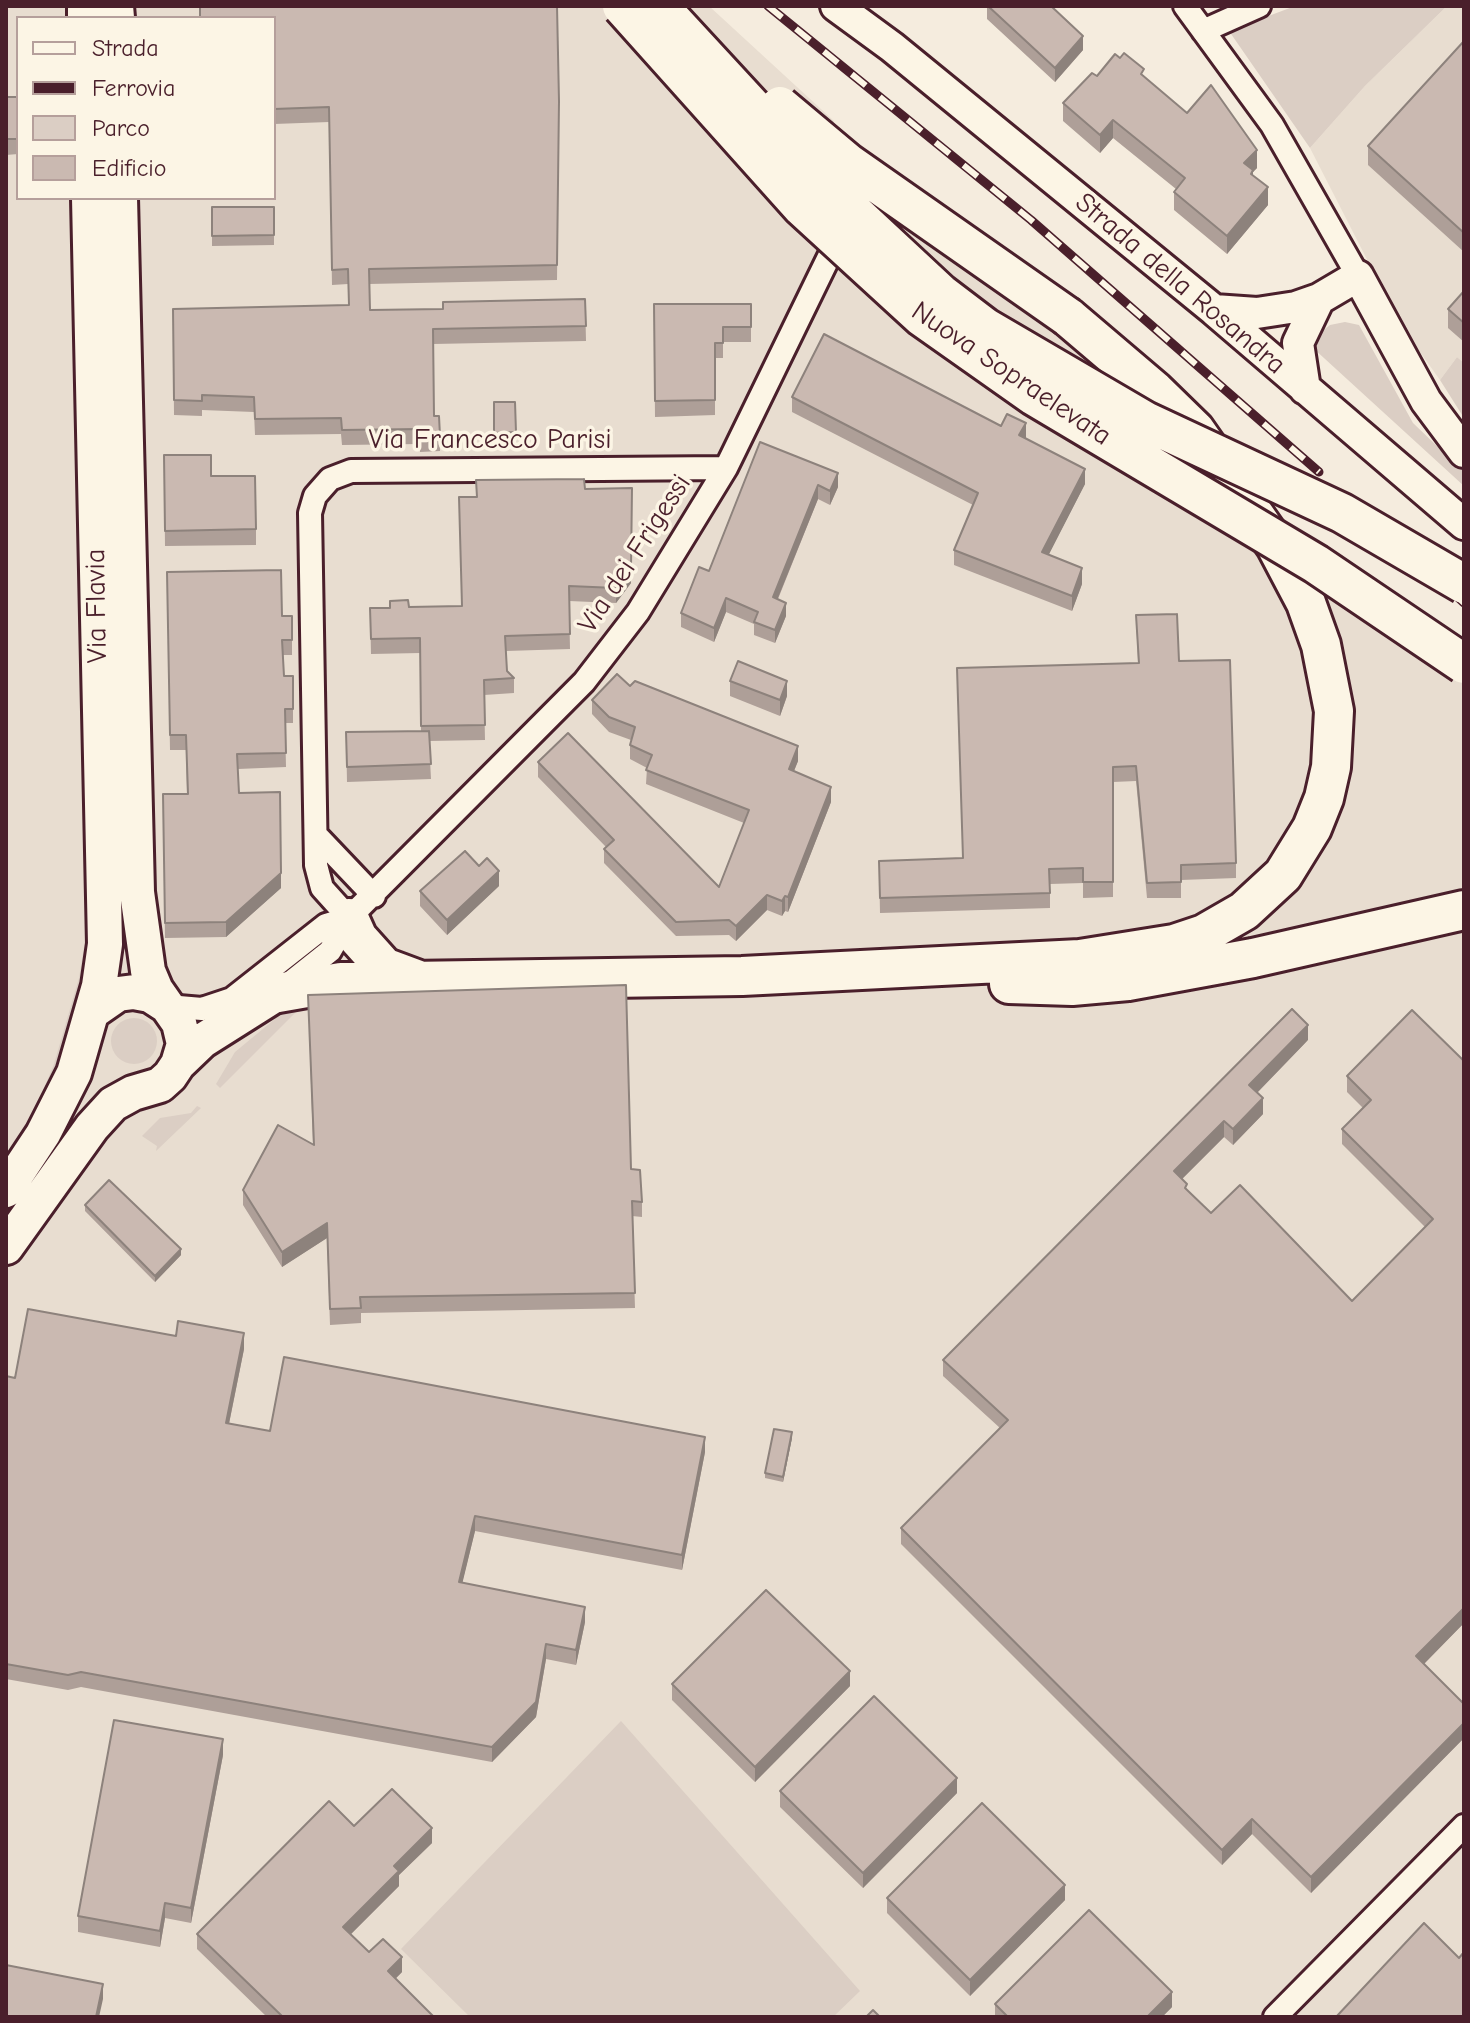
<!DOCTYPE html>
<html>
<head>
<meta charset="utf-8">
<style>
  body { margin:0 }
  #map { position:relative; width:1470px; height:2023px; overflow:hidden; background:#f5ecde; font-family:"Comic Neue",sans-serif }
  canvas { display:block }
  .frame { position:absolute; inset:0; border:8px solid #4a1f2b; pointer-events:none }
  .legend { position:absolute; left:16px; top:16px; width:260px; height:184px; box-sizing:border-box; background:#fcf5e5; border:2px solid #b59f9b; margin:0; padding:10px 14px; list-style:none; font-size:24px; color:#4a1f2b }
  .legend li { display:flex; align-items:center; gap:16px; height:40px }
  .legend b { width:40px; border:2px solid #b59f9b }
</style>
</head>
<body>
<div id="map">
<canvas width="1470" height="2023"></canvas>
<div class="frame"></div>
<ul class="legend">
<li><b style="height:10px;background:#fcf5e5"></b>Strada</li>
<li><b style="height:10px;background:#4a1f2b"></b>Ferrovia</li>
<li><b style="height:22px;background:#dbcec4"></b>Parco</li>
<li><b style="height:22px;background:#cab9b1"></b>Edificio</li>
</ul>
</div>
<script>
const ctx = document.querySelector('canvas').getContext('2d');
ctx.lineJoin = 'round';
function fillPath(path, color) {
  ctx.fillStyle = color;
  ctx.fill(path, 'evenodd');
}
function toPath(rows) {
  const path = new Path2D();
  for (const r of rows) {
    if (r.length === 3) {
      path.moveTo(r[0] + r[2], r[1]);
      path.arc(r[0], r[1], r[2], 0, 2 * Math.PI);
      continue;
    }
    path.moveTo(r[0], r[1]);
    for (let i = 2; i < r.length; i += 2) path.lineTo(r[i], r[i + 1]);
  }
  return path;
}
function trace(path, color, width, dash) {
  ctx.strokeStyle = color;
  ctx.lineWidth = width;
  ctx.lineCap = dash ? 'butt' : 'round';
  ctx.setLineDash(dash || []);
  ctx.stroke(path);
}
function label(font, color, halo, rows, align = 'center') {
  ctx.font = font + ' "Comic Neue",sans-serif';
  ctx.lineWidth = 7;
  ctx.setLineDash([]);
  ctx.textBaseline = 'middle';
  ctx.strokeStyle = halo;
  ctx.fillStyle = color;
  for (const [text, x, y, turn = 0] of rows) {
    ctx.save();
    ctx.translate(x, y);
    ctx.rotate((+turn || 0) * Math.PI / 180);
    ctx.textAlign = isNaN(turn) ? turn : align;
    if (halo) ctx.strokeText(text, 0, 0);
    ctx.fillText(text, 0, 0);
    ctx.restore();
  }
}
const built = toPath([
  [6,6,709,6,834,121,831,133,892,170,1166,417,1464,673,1464,2017,6,2017],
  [18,18,274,18,274,198,18,198],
  [1447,6,1464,6,1464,363,1457,357,1440,380,1400,324,1310,148,1365,86]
]);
const green = toPath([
  [1295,6,1447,6,1365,86,1310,148,1229,31],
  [1345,322,1359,325,1413,423,1464,472,1464,486,1313,348,1317,335,1330,325],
  [1457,357,1464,363,1464,418,1440,380],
  [90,910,94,911,82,998,68,1021,64,1061,36,1123,31,1120,54,1064,79,978],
  [283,1000,296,1012,220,1088,216,1084,235,1052,275,1019,268,1010],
  [134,1041,23],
  [197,1106,201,1108,156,1151,157,1146,142,1136,160,1118,191,1113],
  [621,1721,860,1991,833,2017,470,2017,401,1949]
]);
const street = toPath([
  [1185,6,1272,125,1358,276],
  [1203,31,1259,6],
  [317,836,374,896],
  [349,918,322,888,316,865,310,513,315,496,330,479,351,471,726,468],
  [286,986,330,951,349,918,584,682,638,612,726,468,842,230],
  [167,1006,202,1009,232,999,326,925,349,918],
  [1275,2017,1464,1826]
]);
const secondary = toPath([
  [836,6,892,47,1214,310,1464,524],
  [1214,310,1257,313,1296,307,1319,299,1358,276,1426,401,1464,452],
  [1305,389,1298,343,1319,299]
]);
const primary = toPath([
  [85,6,85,18],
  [116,6,117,18],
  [92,1012,118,994,134,992,150,995,167,1006],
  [178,1064,202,1041,278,993],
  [6,1190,43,1134,74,1073,99,986,105,944,89,198],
  [6,1247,92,1127,113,1104,133,1093,160,1085,170,1076,178,1064,184,1044,179,1023,156,990,148,971,137,892,120,198]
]);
const highway = toPath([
  [349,918,358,938,384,967,419,980],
  [1009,984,1072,986,1128,981,1253,958,1464,910],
  [278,993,341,982,742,976,1080,959,1174,944,1204,934,1244,911,1283,875,1312,828,1324,798,1331,767,1334,711,1321,645,1306,603,1276,546,1195,430,1155,391,1068,317]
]);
const rail = toPath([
  [768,6,1031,220,1319,472],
  [1428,570,1464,603]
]);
const highwayBridge = toPath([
  [622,6,802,207,922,317,1034,396,1316,564,1464,664],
  [659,6,825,186,940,293,986,328,1145,421,1342,513,1464,584],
  [780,106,848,163,1068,317]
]);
const wall = toPath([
  [987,6,1083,50,1055,82,987,19],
  [274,18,559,101,557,280,369,284,370,310,443,309,585,299,586,341,433,344,434,416,439,416,440,451,420,452,420,444,342,445,341,434,255,435,254,412,202,410,202,416,174,415,173,309,349,305,348,284,332,285,329,122,274,124],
  [1464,41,1464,252,1368,165,1368,146],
  [1097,76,1144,77,1187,113,1257,168,1253,172,1253,175,1268,205,1227,254,1174,210,1174,192,1176,189,1113,138,1100,153,1063,121,1063,103],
  [6,97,18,97,18,154,6,155],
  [212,207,274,207,274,245,212,246],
  [1464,291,1464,342,1448,328,1448,309],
  [654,304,751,304,751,342,723,342,723,358,715,358,715,415,655,417],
  [792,397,1026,438,1085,484,1048,555,1082,584,1072,611,954,565,954,550,973,505,792,412],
  [494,402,515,402,516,442,494,443],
  [760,442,838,487,830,505,818,499,778,599,786,616,775,643,754,635,754,624,726,612,714,642,681,627,681,613,709,571],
  [164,455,211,476,256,529,256,545,165,546],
  [585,489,631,583,616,603,569,601,570,649,506,651,507,671,514,678,514,693,484,695,485,740,429,741,431,779,347,782,346,732,421,731,420,653,371,654,370,608,462,606,476,497],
  [167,572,282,616,292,616,292,655,283,655,284,676,293,676,293,723,285,723,286,767,238,769,239,793,281,888,226,937,165,938,163,794,187,794,186,750,170,750],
  [1136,615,1179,661,1236,863,1236,878,1181,880,1181,898,1147,898,1136,781,1113,782,1113,897,1083,898,1083,883,1050,884,1050,908,880,913,879,861,963,858,1138,663],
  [730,681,787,696,780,716,730,696],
  [630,686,798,761,794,771,831,802,788,912,785,911,782,916,767,910,736,941,729,935,676,936,604,863,604,849,606,847,538,777,538,762,719,887,744,823,646,784,647,768,630,759,630,745,631,740,609,732,592,714,592,700],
  [499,886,447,935,420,906,420,891],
  [308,995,631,1169,642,1202,642,1217,632,1216,635,1308,361,1313,361,1323,330,1325,327,1238,282,1267,243,1205,243,1190,313,1144],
  [1308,1040,1257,1093,1263,1114,1233,1145,1224,1137,1182,1179,1187,1190,1211,1213,1352,1301,1425,1227,1342,1144,1342,1129,1363,1108,1347,1092,1347,1076,1464,1061,1464,1623,1424,1664,1464,1704,1464,1738,1311,1893,1252,1834,1222,1865,901,1544,901,1528,1000,1428,943,1376,943,1360],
  [85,1205,181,1255,155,1282,85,1211],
  [244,1349,229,1424,270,1431,705,1452,682,1570,475,1531,462,1583,585,1622,576,1665,546,1659,536,1717,492,1762,81,1687,68,1690,6,1679,6,1376,15,1378],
  [792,1438,783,1482,765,1478,765,1473],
  [672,1684,850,1686,755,1782,672,1700],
  [223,1755,191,1923,165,1918,160,1947,78,1932,78,1916],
  [780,1791,957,1793,863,1888,780,1807],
  [354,1826,432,1843,399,1875,399,1886,351,1934,369,1952,402,1972,395,1979,434,2017,267,2017,197,1949,197,1934],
  [887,1898,1065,1900,970,1996,887,1913],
  [995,2004,1172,2007,1162,2017,995,2017]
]);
const shadedWall = toPath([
  [1083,36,1083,50,1055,82,1055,68],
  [1113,120,1113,138,1100,153,1100,135],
  [1257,150,1257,168,1253,172,1253,188,1244,163],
  [1268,187,1268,205,1227,254,1227,236],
  [1026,423,1026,438,1019,450,1019,435],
  [1085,469,1085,484,1042,568,1042,552],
  [838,473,838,487,830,505,830,491],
  [818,485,818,499,773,610,773,597],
  [632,488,631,583,616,603,616,588],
  [1082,568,1082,584,1072,611,1072,596],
  [726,598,726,612,714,642,714,628],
  [786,603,786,616,775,643,775,630],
  [787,681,787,696,780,716,780,700],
  [798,746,798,761,789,783,789,769],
  [831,787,831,802,788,912,788,897],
  [499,871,499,886,447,935,447,920],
  [281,873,281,888,226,937,226,922],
  [767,895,767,910,736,941,736,926],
  [785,896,785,911,782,916,782,901],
  [1308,1025,1308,1040,1249,1101,1249,1085],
  [1263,1098,1263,1114,1233,1145,1233,1129],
  [1224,1121,1224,1137,1174,1187,1174,1171],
  [327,1223,327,1238,282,1267,282,1252],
  [181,1249,181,1255,155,1282,155,1276],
  [244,1333,244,1349,226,1438,226,1423],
  [792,1432,792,1438,783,1482,783,1477],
  [705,1437,705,1452,682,1570,682,1555],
  [475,1516,475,1531,459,1597,459,1582],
  [585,1607,585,1622,576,1665,576,1650],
  [1464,1608,1464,1623,1416,1672,1416,1656],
  [546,1644,546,1659,536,1717,492,1762,492,1747],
  [850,1671,850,1686,755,1782,755,1767],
  [1464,1723,1464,1738,1311,1893,1311,1877],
  [223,1739,223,1755,191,1923,191,1908],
  [957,1778,957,1793,863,1888,863,1873],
  [1252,1819,1252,1834,1222,1865,1222,1850],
  [432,1828,432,1843,399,1875,399,1886,343,1942,343,1927,394,1866],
  [1065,1885,1065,1900,970,1996,970,1980],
  [165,1903,165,1918,160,1947,160,1931],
  [402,1957,402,1972,388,1986,388,1971],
  [103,1984,103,1999,99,2017,96,2017],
  [1172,1992,1172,2007,1162,2017,1147,2017]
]);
const building = toPath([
  [200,6,557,6,559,101,557,265,369,269,370,310,443,309,443,302,585,299,586,326,433,329,434,416,439,416,440,436,420,437,420,429,342,430,341,418,255,419,254,397,202,395,202,401,174,400,173,309,349,305,348,269,332,270,329,107,274,109,274,18,200,18,200,6],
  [988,6,1051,6,1083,36,1055,68,988,6],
  [1464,41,1464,233,1368,146,1464,41],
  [1124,53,1144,69,1141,74,1187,113,1211,85,1257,150,1244,163,1253,170,1251,174,1268,187,1227,236,1174,192,1185,178,1113,120,1100,135,1063,103,1092,73,1097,76,1115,54,1120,58,1124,53],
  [6,97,18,97,18,139,6,139,6,97],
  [212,207,274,207,274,235,212,236,212,207],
  [1464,291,1464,323,1448,309,1464,291],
  [654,304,751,304,751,327,723,327,723,343,715,343,715,400,655,401,654,304],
  [824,334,1001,426,1007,414,1026,423,1019,435,1085,469,1042,552,1082,568,1072,596,954,550,978,493,792,397,824,334],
  [494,402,515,402,516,432,494,433,494,402],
  [760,442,838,473,830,491,818,485,773,597,786,603,775,630,754,622,758,612,726,598,714,628,681,613,699,567,709,571,760,442],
  [164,455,211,455,211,476,255,476,256,529,165,531,164,455],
  [584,479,585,489,632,488,631,568,616,588,569,586,570,634,505,636,507,671,514,678,484,680,485,725,421,726,420,638,371,639,370,608,390,608,390,601,408,600,409,607,462,606,459,497,477,497,476,480,584,479],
  [281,570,282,616,292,616,292,640,282,640,284,676,293,676,293,709,285,709,286,753,237,754,239,793,280,792,281,873,226,922,165,923,163,794,188,794,186,735,170,735,167,572,281,570],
  [1177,614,1179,661,1230,660,1236,863,1181,865,1181,882,1147,883,1136,766,1113,767,1113,882,1083,882,1083,868,1049,869,1050,893,880,898,879,861,963,858,957,668,1139,663,1136,615,1177,614],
  [738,661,787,681,780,700,730,681,738,661],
  [617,674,630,686,635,681,798,746,789,769,831,787,788,897,785,896,782,901,767,895,736,926,729,920,676,922,604,849,614,840,538,762,568,733,719,887,749,810,646,770,652,755,630,745,635,727,609,717,592,700,617,674],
  [429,731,431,764,347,767,346,732,429,731],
  [465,851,479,866,487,858,499,871,447,920,420,891,465,851],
  [626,985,631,1169,640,1170,642,1202,632,1201,635,1293,360,1297,361,1308,330,1309,327,1223,282,1252,243,1190,278,1125,314,1145,308,995,626,985],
  [1292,1009,1308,1025,1249,1085,1263,1098,1233,1129,1224,1121,1174,1171,1187,1184,1185,1188,1211,1213,1240,1185,1352,1301,1433,1219,1342,1129,1371,1100,1347,1076,1412,1010,1464,1061,1464,1608,1416,1656,1464,1704,1464,1723,1311,1877,1252,1819,1222,1850,901,1528,1008,1420,943,1360,1292,1009],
  [109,1180,181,1249,155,1276,85,1205,109,1180],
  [28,1309,176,1336,178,1321,244,1333,226,1423,270,1431,284,1357,705,1437,682,1555,475,1516,459,1582,585,1607,576,1650,546,1644,536,1702,492,1747,81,1672,68,1675,6,1664,6,1376,15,1378,28,1309],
  [774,1429,792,1432,783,1477,765,1473,774,1429],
  [766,1590,850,1671,755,1767,672,1684,766,1590],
  [874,1696,957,1778,863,1873,780,1791,874,1696],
  [114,1720,223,1739,191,1908,165,1903,160,1931,78,1916,114,1720],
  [392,1789,432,1828,394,1866,399,1871,343,1927,369,1952,383,1939,402,1957,388,1971,434,2017,283,2017,197,1934,329,1801,354,1826,392,1789],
  [982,1803,1065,1885,970,1980,887,1898,982,1803],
  [1089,1910,1172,1992,1147,2017,1008,2017,995,2004,1089,1910],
  [1424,1923,1459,1958,1464,1952,1464,2017,1336,2017,1424,1923],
  [6,1965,103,1984,96,2017,6,2017,6,1965],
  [873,2010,880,2017,866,2017,873,2010]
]);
const streetNames = [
  ["Strada della Rosandra",1180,284,40],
  ["Nuova Sopraelevata",1011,374,34],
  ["Via Francesco Parisi",490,440],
  ["Via dei Frigessi",635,554,-57],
  ["Via Flavia",97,606,-91]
];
fillPath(built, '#e8ddd0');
fillPath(green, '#dbcec4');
trace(street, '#4a1f2b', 28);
trace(secondary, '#4a1f2b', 36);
trace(primary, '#4a1f2b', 40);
trace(highway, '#4a1f2b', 44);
trace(street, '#fcf5e5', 22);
trace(secondary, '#fcf5e5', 30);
trace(primary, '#fcf5e5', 34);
trace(highway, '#fcf5e5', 38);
trace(rail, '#4a1f2b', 9);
trace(rail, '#fcf5e5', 6, [18]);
trace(highwayBridge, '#4a1f2b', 44, []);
trace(highwayBridge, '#fcf5e5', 38);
fillPath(wall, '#ae9f98');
fillPath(shadedWall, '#8d827c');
fillPath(building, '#cab9b1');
trace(building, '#8d827c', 2);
label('28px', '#4a1f2b', '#fcf5e5', streetNames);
</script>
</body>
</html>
